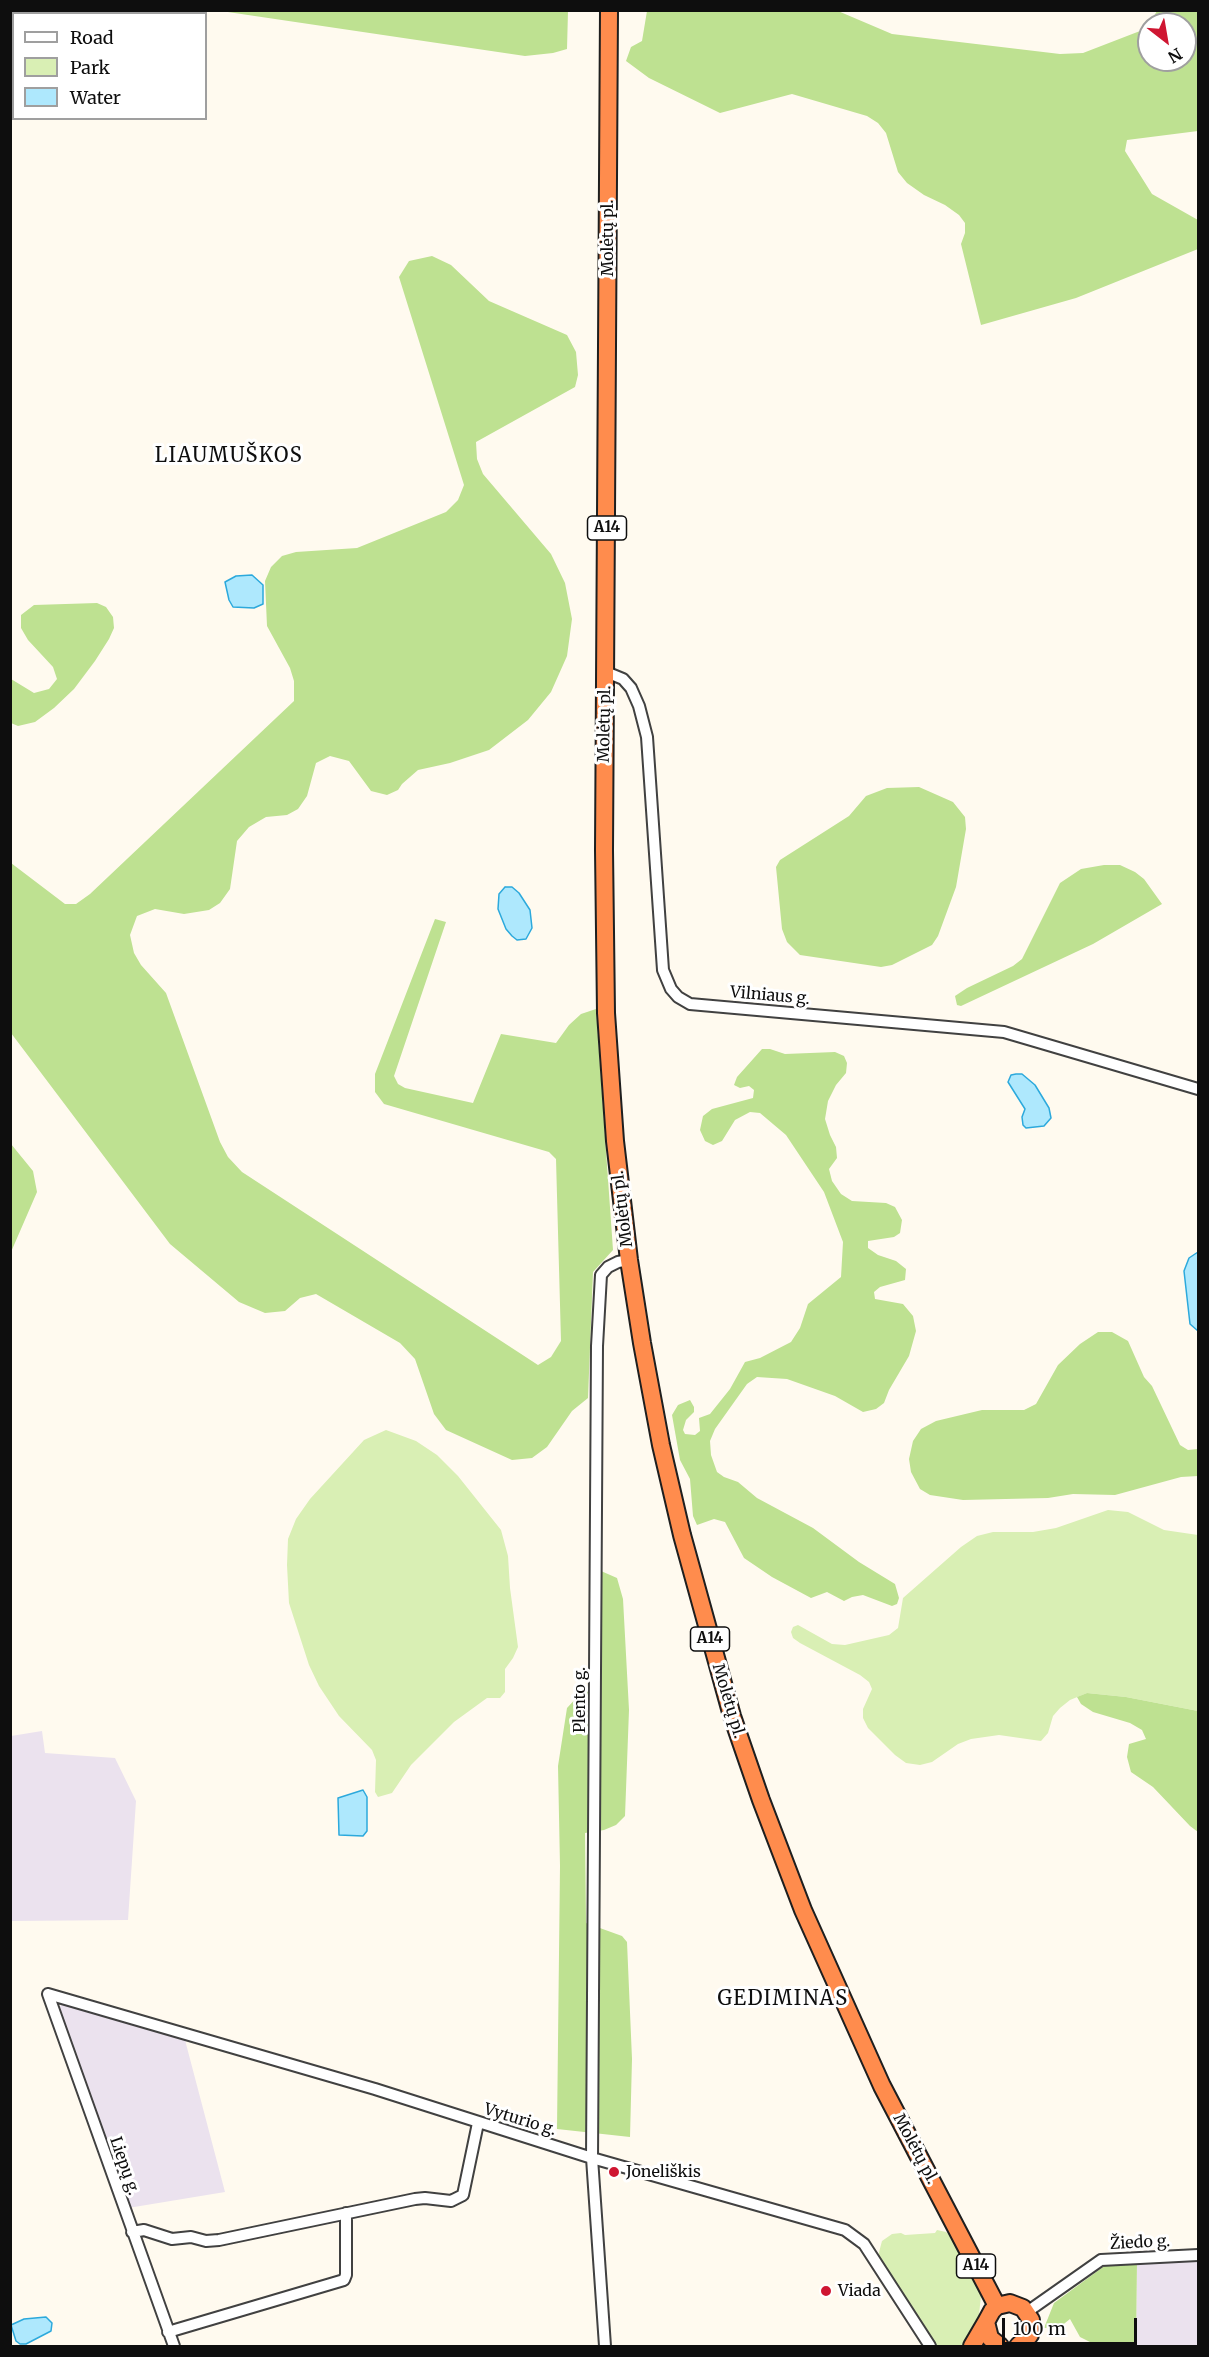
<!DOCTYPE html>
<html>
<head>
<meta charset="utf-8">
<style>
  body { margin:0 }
  #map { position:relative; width:1209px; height:2357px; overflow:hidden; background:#fffaef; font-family:Merriweather,serif }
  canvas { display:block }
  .frame { position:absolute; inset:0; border:12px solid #0e0e0e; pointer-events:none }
  .legend { position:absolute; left:12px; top:12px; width:195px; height:108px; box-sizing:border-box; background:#fff; border:2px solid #9f9f9f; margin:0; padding:8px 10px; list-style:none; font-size:18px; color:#0e0e0e }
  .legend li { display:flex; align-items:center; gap:12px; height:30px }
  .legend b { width:30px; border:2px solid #9f9f9f }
  .north { position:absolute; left:1137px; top:12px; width:60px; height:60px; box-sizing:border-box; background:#fff; border:2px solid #9f9f9f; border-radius:50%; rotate:149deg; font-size:16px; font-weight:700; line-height:24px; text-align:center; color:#0e0e0e }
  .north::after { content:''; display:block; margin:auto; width:21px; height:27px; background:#cf1632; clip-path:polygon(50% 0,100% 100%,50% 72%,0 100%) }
  .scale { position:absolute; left:1002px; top:2318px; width:135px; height:27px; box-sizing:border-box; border:3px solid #0e0e0e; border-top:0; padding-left:8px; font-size:18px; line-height:21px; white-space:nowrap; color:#0e0e0e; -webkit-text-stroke:4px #fff; paint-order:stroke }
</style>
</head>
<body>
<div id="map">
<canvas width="1209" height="2357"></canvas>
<div class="frame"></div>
<ul class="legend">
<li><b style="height:8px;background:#fff"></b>Road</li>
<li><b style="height:16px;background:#d9efb4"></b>Park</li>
<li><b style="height:16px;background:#aee8fd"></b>Water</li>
</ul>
<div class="north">N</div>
<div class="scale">100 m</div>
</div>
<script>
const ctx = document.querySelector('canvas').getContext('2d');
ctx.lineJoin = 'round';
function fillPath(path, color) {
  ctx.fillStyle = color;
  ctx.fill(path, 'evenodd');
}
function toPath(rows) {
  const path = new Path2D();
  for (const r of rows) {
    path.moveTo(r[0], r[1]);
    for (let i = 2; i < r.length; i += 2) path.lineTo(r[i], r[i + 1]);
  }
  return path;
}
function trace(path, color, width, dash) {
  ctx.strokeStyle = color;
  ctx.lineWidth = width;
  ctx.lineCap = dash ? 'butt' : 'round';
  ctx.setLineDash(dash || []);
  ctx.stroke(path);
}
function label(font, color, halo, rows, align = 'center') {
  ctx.font = font + ' Merriweather,serif';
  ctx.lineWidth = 6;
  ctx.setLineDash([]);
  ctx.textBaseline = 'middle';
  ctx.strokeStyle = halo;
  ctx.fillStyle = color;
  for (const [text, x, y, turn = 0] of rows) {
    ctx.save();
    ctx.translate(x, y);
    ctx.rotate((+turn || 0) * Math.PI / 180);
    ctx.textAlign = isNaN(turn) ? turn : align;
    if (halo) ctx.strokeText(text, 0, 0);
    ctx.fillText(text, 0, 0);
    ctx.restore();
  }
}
const industrial = toPath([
  [42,1731,45,1753,115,1758,136,1801,128,1920,11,1921,11,1736],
  [62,2004,185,2040,225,2192,128,2208,56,2011],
  [1198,2249,1198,2346,1136,2346,1137,2251]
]);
const green = toPath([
  [386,1430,416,1441,437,1455,458,1476,501,1530,508,1556,510,1588,518,1647,513,1658,505,1669,505,1692,500,1698,487,1698,454,1722,411,1765,392,1793,378,1797,375,1792,376,1760,372,1750,339,1716,319,1686,309,1665,289,1603,287,1565,288,1539,296,1519,310,1499,364,1440],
  [1108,1510,1128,1512,1164,1530,1198,1535,1198,1711,1126,1697,1087,1693,1070,1700,1060,1708,1053,1716,1048,1733,1041,1741,999,1735,971,1739,958,1744,932,1762,920,1765,906,1763,895,1755,868,1728,863,1718,863,1709,872,1689,869,1682,860,1675,800,1643,793,1638,791,1632,793,1627,798,1625,832,1644,845,1645,889,1635,898,1628,903,1598,961,1547,977,1536,993,1532,1033,1532,1056,1528],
  [937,2230,946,2232,956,2241,981,2296,978,2324,969,2341,963,2346,937,2346,878,2256,882,2241,892,2234,901,2233,905,2235,935,2233]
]);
const forest = toPath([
  [11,10,49,11,47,13,14,14,14,78,11,84],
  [221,11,568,11,567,49,553,53,525,56],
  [647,11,838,11,892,34,1060,54,1083,53,1140,31,1149,24,1149,60,1185,60,1185,24,1149,24,1157,11,1198,11,1198,131,1127,140,1125,151,1152,194,1198,220,1198,249,1076,298,981,325,961,244,965,233,965,223,959,215,945,205,924,195,907,183,898,172,886,133,878,123,867,116,792,94,720,113,649,78,626,61,631,47,642,41],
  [432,256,451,265,489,301,567,335,576,352,578,375,575,387,476,442,477,459,483,474,551,554,565,583,572,619,567,656,551,692,528,720,489,750,450,763,418,770,402,784,398,790,387,795,371,791,349,761,330,756,316,763,307,796,298,809,287,815,266,817,249,827,237,841,230,889,220,903,209,910,184,914,155,909,137,916,130,935,134,953,141,965,166,993,220,1142,228,1157,242,1172,538,1365,551,1357,561,1341,556,1159,549,1152,384,1104,375,1092,375,1074,435,919,446,922,394,1076,398,1084,405,1088,473,1103,501,1034,556,1043,569,1025,581,1014,596,1009,613,1250,593,1272,588,1398,572,1411,547,1447,532,1458,512,1460,446,1430,434,1414,415,1359,400,1343,316,1294,300,1298,285,1311,265,1313,239,1302,170,1244,11,1033,11,863,65,904,76,904,90,894,294,701,294,681,290,668,267,626,265,581,271,567,282,556,296,552,357,548,446,512,458,500,464,485,399,277,409,261],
  [97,603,106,607,113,617,114,628,109,639,95,661,74,689,54,708,35,722,18,726,11,723,11,679,34,693,49,689,57,679,53,667,28,640,21,628,21,615,34,605],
  [919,787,953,802,965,817,966,829,956,887,938,936,932,945,892,965,881,967,800,955,787,942,782,929,776,867,780,860,849,816,866,796,887,788],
  [1104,865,1120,865,1135,872,1144,879,1162,904,1093,944,961,1006,957,1005,955,996,967,988,1013,966,1022,959,1060,883,1081,869],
  [762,1049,770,1049,785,1054,835,1052,844,1056,847,1063,846,1073,836,1085,828,1101,825,1119,830,1135,836,1147,837,1158,829,1169,832,1181,841,1194,852,1201,886,1203,895,1207,902,1220,900,1233,894,1237,868,1241,868,1248,878,1255,896,1261,906,1269,905,1280,880,1287,874,1292,875,1299,903,1304,913,1316,916,1331,909,1356,889,1390,884,1403,876,1409,863,1412,835,1396,787,1379,757,1377,747,1384,715,1429,710,1441,711,1455,717,1472,724,1477,738,1482,757,1498,813,1528,859,1562,895,1584,899,1598,897,1604,892,1606,863,1595,852,1597,844,1601,827,1592,811,1598,772,1577,744,1558,725,1522,714,1519,697,1525,693,1516,690,1479,680,1460,672,1415,678,1405,690,1400,694,1407,694,1412,686,1420,683,1430,685,1434,695,1435,700,1431,699,1418,710,1414,730,1389,745,1362,760,1358,791,1342,800,1328,808,1304,841,1277,843,1242,824,1192,786,1135,760,1113,750,1112,735,1120,722,1141,713,1145,705,1141,700,1130,703,1116,712,1109,753,1098,754,1090,749,1086,740,1088,734,1085,737,1077],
  [11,1144,33,1171,37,1192,11,1252],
  [1098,1332,1112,1332,1128,1341,1144,1377,1152,1386,1180,1445,1188,1450,1198,1449,1198,1476,1181,1477,1115,1495,1073,1494,1048,1498,963,1500,930,1495,920,1489,911,1472,909,1459,913,1441,921,1429,936,1421,982,1410,1024,1410,1036,1404,1058,1365,1080,1344],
  [601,1571,617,1578,623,1599,629,1710,625,1816,616,1825,604,1830,585,1833,586,1923,622,1936,627,1942,632,2059,630,2137,557,2129,560,1866,558,1766,567,1708,579,1695,600,1686],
  [1087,1693,1126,1697,1198,1711,1198,1832,1190,1826,1153,1787,1131,1772,1127,1757,1129,1744,1146,1739,1142,1730,1130,1723,1093,1712,1081,1704,1077,1697],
  [1137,2261,1136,2345,1094,2344,1080,2337,1070,2319,1060,2327,1044,2328,1054,2303,1103,2267,1111,2263]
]);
const water = toPath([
  [252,575,263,585,263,604,254,608,233,607,229,600,225,582,236,576,252,575],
  [505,887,512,887,519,893,530,910,532,928,526,939,517,940,512,936,506,929,498,909,499,894,505,887],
  [1016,1074,1022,1074,1035,1085,1049,1108,1051,1118,1044,1126,1026,1128,1023,1125,1022,1117,1025,1109,1008,1082,1011,1075,1016,1074],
  [1198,1252,1198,1331,1190,1324,1184,1271,1189,1258,1198,1252],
  [363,1790,367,1797,367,1831,363,1836,339,1835,338,1798,363,1790],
  [46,2317,52,2323,51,2331,26,2344,20,2344,16,2341,11,2325,24,2319,46,2317]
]);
const minor = toPath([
  [606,672,623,679,631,688,639,706,647,737,663,970,671,989,678,997,690,1004,1004,1032,1198,1089],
  [48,1994,375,2089,592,2158,845,2230,864,2244,930,2346],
  [48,1994,174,2346],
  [132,2232,144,2230,172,2239,191,2237,206,2241,219,2240,415,2199,425,2198,451,2201,463,2195,478,2123],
  [1027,2312,1101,2260,1198,2255],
  [168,2332,344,2280,346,2275,346,2213],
  [605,2346,592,2158,597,1346,601,1275,608,1267,618,1262,629,1260]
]);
const highway = toPath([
  [609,10,604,850,606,1013,615,1141,629,1260,642,1343,661,1445,682,1535,732,1716,761,1800,803,1910,882,2086,997,2306],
  [972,2346,986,2322],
  [1000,2346,990,2338,986,2322,992,2311,997,2306,1010,2303,1023,2308,1031,2320,1030,2335,1018,2346]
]);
const markers = [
  [614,2172,6,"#cf1632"],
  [826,2291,6,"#cf1632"]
];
const shields = [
  [607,528,39],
  [710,1639,39],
  [976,2266,39]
];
const shieldNames = [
  ["A14",607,528],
  ["A14",710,1639],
  ["A14",976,2266]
];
const streetNames = [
  ["Molėtų pl.",608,238,-90],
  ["Molėtų pl.",605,724,-89],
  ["Vilniaus g.",770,996,5],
  ["Molėtų pl.",623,1209,-97],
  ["Plento g.",580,1700,-90],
  ["Molėtų pl.",728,1701,73],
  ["Vyturio g.",520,2120,17],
  ["Molėtų pl.",915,2149,62],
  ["Liepų g.",124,2166,71],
  ["Žiedo g.",1140,2243,-3]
];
const poiNames = [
  ["Joneliškis",626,2172],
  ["Viada",838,2291]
];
const quarterNames = [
  ["LIAUMUŠKOS",229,456],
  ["GEDIMINAS",783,1999]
];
fillPath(industrial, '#ebe2ee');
fillPath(green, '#d9efb4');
fillPath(forest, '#bee191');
fillPath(water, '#aee8fd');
trace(water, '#2ca9dc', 1.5);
trace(minor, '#414141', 14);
trace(highway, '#1f1f1f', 20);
trace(minor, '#fff', 10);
trace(highway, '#ff8c4d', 16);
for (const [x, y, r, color] of markers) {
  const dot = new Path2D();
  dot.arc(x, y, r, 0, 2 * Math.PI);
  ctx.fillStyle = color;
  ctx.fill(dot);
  trace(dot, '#fff', 2);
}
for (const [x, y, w] of shields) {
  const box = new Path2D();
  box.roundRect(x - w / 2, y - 12, w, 24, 4.5);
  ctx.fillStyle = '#fff';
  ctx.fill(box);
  trace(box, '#0e0e0e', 1.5);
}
label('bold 15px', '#0e0e0e', null, shieldNames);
label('16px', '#0e0e0e', '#fff', streetNames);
label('16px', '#0e0e0e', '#fff', poiNames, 'left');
ctx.letterSpacing = '1.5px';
label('20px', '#0e0e0e', '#fff', quarterNames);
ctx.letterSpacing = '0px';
</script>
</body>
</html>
